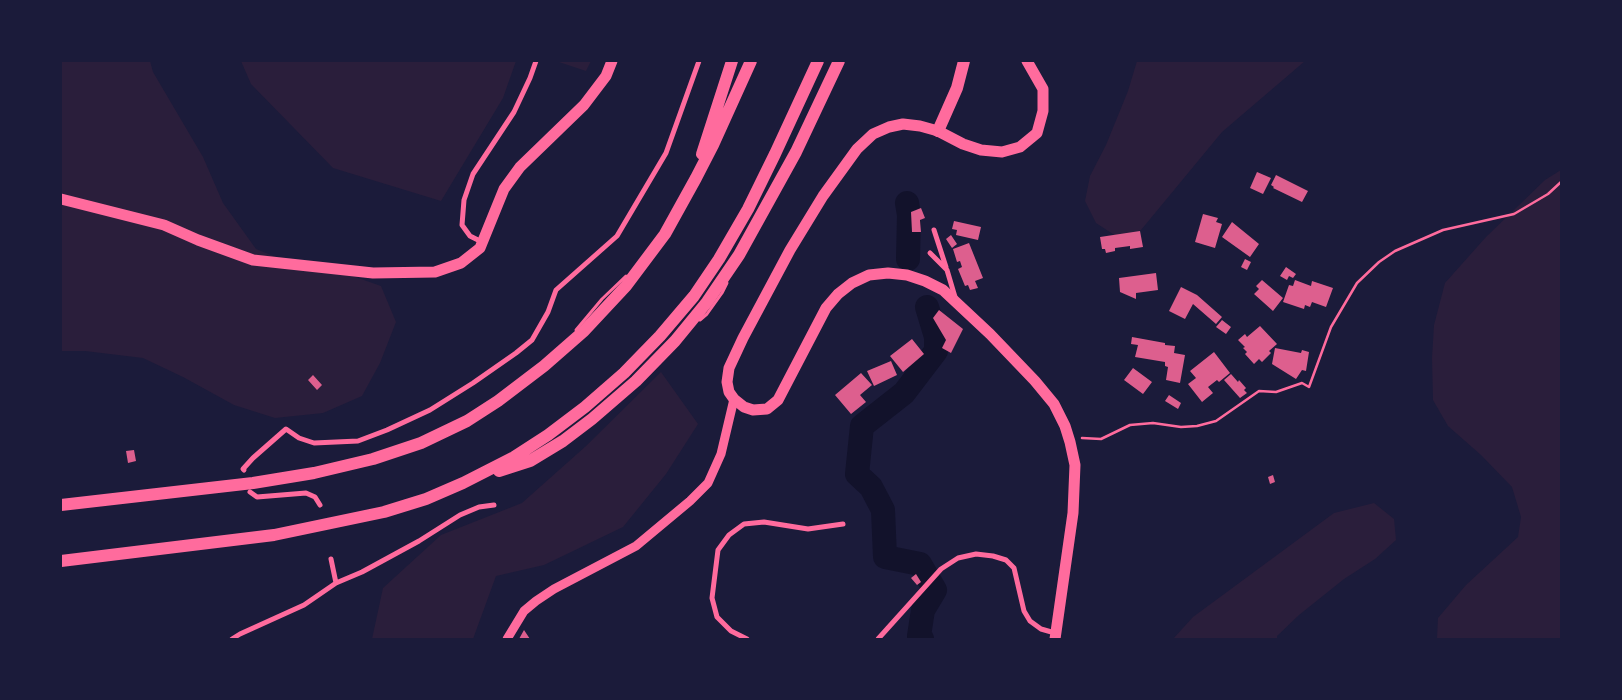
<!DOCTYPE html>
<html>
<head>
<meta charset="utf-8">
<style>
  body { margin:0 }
  #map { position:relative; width:1622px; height:700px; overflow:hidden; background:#1b1b3a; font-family:"Fira Sans Condensed",sans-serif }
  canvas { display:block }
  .frame { position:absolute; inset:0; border:62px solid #1b1b3a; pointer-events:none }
</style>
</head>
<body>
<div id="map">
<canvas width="1622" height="700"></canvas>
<div class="frame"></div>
</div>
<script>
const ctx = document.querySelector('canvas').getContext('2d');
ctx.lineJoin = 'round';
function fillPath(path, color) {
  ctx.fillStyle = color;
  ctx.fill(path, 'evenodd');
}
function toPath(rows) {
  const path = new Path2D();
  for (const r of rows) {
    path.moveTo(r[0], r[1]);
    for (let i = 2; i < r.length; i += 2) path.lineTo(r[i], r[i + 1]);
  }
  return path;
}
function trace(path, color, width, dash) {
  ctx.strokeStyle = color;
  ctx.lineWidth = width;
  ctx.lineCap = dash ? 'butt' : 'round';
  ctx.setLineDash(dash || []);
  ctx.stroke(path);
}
const green = toPath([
  [61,61,150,61,153,72,203,157,223,203,256,249,296,265,344,273,381,286,396,322,380,363,362,396,323,413,275,418,234,405,183,377,143,358,85,351,61,351],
  [241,61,516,61,503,98,441,201,333,168,251,84],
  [556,61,591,61,586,71],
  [1137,61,1305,61,1222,132,1141,230,1119,238,1096,223,1085,201,1090,176,1106,145,1128,91],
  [1561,170,1561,639,1437,639,1438,618,1466,585,1518,537,1521,517,1512,487,1481,455,1448,426,1433,400,1432,358,1434,325,1445,283,1486,237,1545,180],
  [661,372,698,424,666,474,623,527,544,565,496,576,473,639,372,639,383,588,441,535,522,503,586,446],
  [1374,503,1394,519,1396,540,1375,559,1344,579,1299,615,1277,636,1277,639,1173,639,1193,617,1334,513]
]);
const river = toPath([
  [907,203,909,215,908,259],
  [922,639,919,636,923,610,935,590,920,564,885,557,883,510,871,487,857,474,862,426,904,393,936,351,936,337,927,307]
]);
const building = toPath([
  [1257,172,1271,178,1263,194,1250,188],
  [1276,175,1308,191,1302,202,1273,188,1274,187,1271,185],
  [921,208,925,218,920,220,921,232,912,232,911,212],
  [1203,214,1218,218,1216,222,1222,224,1215,248,1195,242],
  [954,221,981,227,978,240,956,235,957,230,952,229],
  [1232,222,1259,244,1250,257,1222,237],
  [1140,231,1143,247,1130,249,1130,246,1115,248,1115,251,1106,253,1105,249,1102,249,1100,237],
  [951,235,957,244,952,248,946,239],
  [969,243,983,278,975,281,978,288,970,290,968,285,965,286,958,269,962,267,960,261,957,262,953,249],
  [1245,259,1251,262,1247,270,1241,267],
  [1286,267,1296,274,1293,278,1289,276,1287,280,1280,276],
  [1156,273,1158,290,1136,293,1136,299,1120,292,1119,278],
  [1262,280,1283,298,1273,311,1254,294,1259,289,1256,286],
  [1295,280,1311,286,1312,281,1333,288,1326,307,1312,302,1310,307,1305,305,1304,309,1283,302,1289,285,1293,286],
  [1181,287,1197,295,1222,317,1216,324,1193,304,1185,319,1169,311],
  [939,310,963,329,951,353,942,348,946,340,933,318],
  [1222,320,1231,327,1226,334,1216,327],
  [1260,326,1277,344,1269,351,1271,353,1262,362,1259,359,1254,364,1245,354,1247,352,1243,348,1245,347,1238,340,1245,334,1247,337],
  [1132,337,1165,343,1165,345,1175,346,1174,353,1185,355,1180,383,1166,380,1168,367,1165,366,1165,362,1135,357,1138,345,1131,344],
  [912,339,924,354,903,372,890,356],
  [1275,348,1301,353,1302,350,1309,352,1306,371,1302,370,1296,379,1272,364],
  [1214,352,1230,373,1219,382,1217,380,1208,387,1213,393,1202,402,1188,384,1196,378,1190,371],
  [891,361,897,375,874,386,867,371],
  [1133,368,1152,382,1143,394,1124,380],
  [861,373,872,385,860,395,866,402,851,414,835,395],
  [1231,374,1238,382,1239,380,1246,388,1244,390,1247,393,1240,398,1224,380],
  [313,375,322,385,317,390,308,380],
  [1169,395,1181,403,1178,409,1165,401],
  [134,450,136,461,128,463,126,451],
  [1273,475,1275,482,1270,484,1268,477],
  [916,574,921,582,917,585,911,578],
  [524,630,530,639,519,639]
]);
const path = toPath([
  [1082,438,1101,439,1130,425,1153,423,1181,427,1197,426,1216,421,1259,391,1276,392,1302,383,1309,387,1331,327,1357,283,1379,262,1395,251,1443,230,1514,214,1548,194,1561,182]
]);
const service = toPath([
  [700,320,707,314,722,293,727,283],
  [576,330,602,299,626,276]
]);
const minor = toPath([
  [934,230,946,267],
  [482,242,470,236,462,225,464,200,473,174,514,112,530,78,536,61],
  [930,253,947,270,955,297],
  [244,470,243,469,253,458,286,429,299,438,314,443,358,441,387,430,430,410,473,383,516,353,532,340,548,312,556,290,617,236,666,153,699,61],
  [250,492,257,497,306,493,315,497,320,505],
  [331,559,336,583],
  [232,639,240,634,304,605,336,583,362,572,419,541,460,515,479,507,494,505],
  [747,639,731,631,717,617,712,598,718,550,729,535,744,524,764,522,808,529,843,524],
  [878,639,941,569,958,558,976,554,993,556,1006,560,1014,568,1024,611,1030,621,1041,629,1055,633]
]);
const tertiary = toPath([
  [507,639,524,611,536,601,554,589,636,546,690,501,708,483,721,454,734,399]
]);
const primary = toPath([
  [1027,61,1043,89,1043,111,1037,133,1020,147,1002,152,981,150,963,144,938,131,920,126,903,124,889,127,873,134,857,149,823,196,790,250,743,338,729,368,727,382,729,392,734,399,744,407,753,410,767,409,778,400,826,308,838,294,852,283,869,275,888,273,907,275,925,281,943,290,990,334,1035,381,1054,404,1065,426,1070,442,1075,465,1073,513,1055,639],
  [61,199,164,225,198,240,253,260,373,273,435,272,461,263,480,248,504,189,520,167,584,105,606,76,612,61]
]);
const motorway = toPath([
  [938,131,957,88,964,61],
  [702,154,732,61],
  [499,471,530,461,563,441,592,419,636,381,675,341,707,302,739,255,796,152,839,61],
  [61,505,253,483,314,473,373,459,421,443,467,421,498,401,544,366,584,331,626,286,665,234,696,178,713,145,751,61],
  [61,561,274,535,384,512,426,499,463,483,514,457,548,435,585,407,624,373,660,336,694,296,719,259,748,209,775,154,818,61]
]);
fillPath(green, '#2a1e3b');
trace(river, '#12122b', 24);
fillPath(building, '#dd5f8e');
trace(path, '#ff6b9d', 2.5);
trace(service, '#ff6b9d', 3);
trace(minor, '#ff6b9d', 5);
trace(tertiary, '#ff6b9d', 9);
trace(primary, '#ff6b9d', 11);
trace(motorway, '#ff6b9d', 12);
</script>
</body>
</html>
